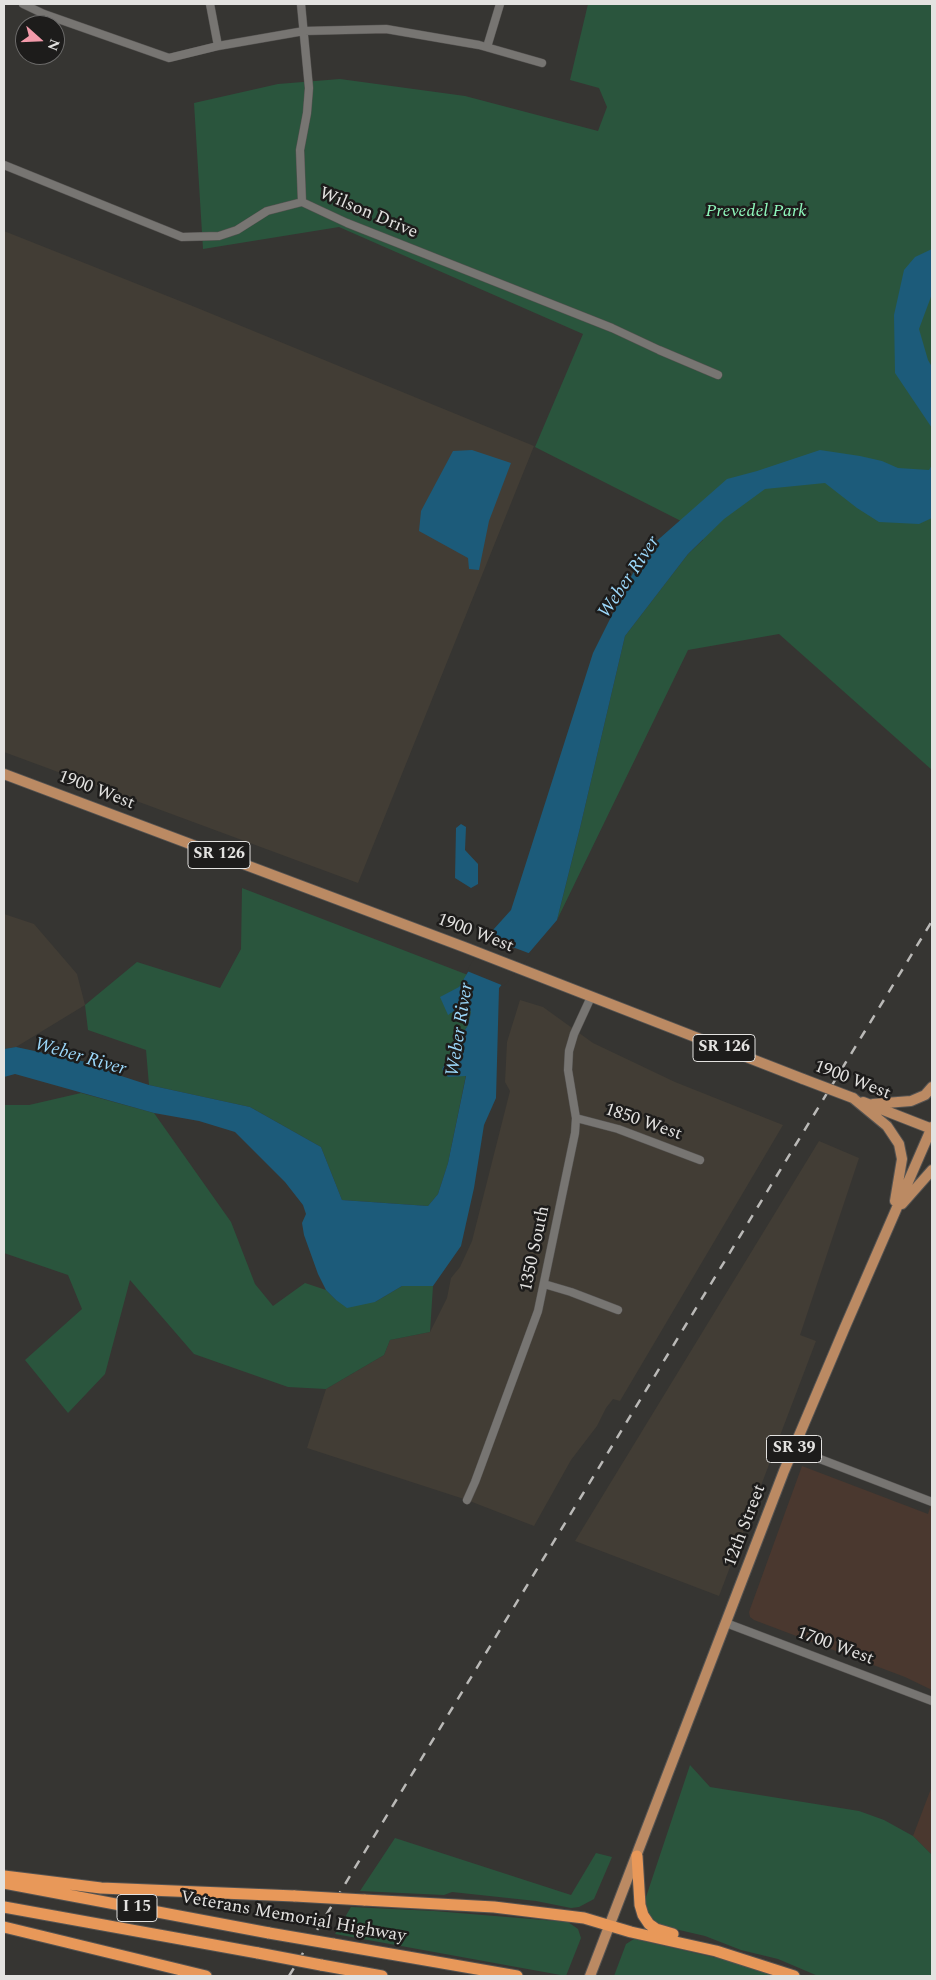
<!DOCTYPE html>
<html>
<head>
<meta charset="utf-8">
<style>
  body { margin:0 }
  #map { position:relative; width:936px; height:1980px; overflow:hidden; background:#363532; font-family:Spectral,serif }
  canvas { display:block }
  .frame { position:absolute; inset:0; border:5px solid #e3e2e0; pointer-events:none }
  .north { position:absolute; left:15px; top:15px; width:50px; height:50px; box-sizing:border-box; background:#1d1c1b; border:1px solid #6c6b6a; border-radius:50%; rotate:110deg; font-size:14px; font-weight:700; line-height:20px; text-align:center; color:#e3e2e0 }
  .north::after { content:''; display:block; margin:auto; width:18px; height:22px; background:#f39aaa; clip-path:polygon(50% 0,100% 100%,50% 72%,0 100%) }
</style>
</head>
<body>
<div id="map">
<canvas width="936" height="1980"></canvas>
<div class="frame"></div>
<div class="north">N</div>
</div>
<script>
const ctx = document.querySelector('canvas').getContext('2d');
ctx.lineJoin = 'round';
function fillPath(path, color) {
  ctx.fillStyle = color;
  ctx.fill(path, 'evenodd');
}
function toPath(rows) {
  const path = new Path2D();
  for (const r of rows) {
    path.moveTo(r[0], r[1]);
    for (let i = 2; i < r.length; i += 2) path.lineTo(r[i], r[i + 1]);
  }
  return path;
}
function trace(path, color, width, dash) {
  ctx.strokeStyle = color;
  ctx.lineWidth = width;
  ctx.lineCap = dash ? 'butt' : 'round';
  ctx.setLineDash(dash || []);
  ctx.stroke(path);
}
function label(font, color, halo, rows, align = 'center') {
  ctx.font = font + ' Spectral,serif';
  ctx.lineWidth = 5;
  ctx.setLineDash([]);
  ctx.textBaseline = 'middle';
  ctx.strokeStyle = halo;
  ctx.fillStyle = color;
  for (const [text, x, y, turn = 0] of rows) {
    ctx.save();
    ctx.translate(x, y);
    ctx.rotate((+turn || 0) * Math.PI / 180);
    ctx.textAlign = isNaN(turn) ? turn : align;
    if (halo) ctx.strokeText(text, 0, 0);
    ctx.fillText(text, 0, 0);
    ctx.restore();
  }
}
const commercial = toPath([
  [802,1466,928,1514,932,1502,932,1690,905,1677,754,1620,750,1617,749,1612],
  [932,1786,932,1855,913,1836]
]);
const built = toPath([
  [4,231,195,307,534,446,358,883,4,752],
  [4,914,34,924,77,974,85,1005,16,1047,4,1049],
  [520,1000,543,1007,593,1043,675,1082,783,1125,620,1401,613,1399,606,1408,597,1426,571,1460,534,1526,467,1500,307,1448,326,1389,384,1355,390,1340,430,1332,447,1298,451,1278,460,1267,472,1241,510,1091,505,1082,507,1042],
  [819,1141,859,1158,800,1335,816,1341,719,1596,575,1541]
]);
const green = toPath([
  [588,4,932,4,932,770,779,634,688,650,557,920,580,828,625,636,688,554,703,540,683,520,681,521,535,447,583,334,339,227,203,249,194,103,278,84,340,79,465,96,598,131,607,107,599,88,570,80],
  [242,888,468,975,459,987,471,1011,468,1025,442,1069,466,1075,448,1163,438,1194,428,1206,342,1200,321,1147,250,1107,149,1085,146,1050,88,1030,85,1005,137,962,220,988,241,949],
  [81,1093,154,1113,231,1222,255,1284,273,1306,305,1283,326,1290,336,1300,375,1302,402,1286,433,1286,430,1332,390,1340,384,1355,326,1389,288,1387,194,1354,130,1280,105,1374,68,1413,25,1360,82,1309,68,1275,4,1253,4,1105,29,1105],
  [690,1765,710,1787,859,1811,884,1820,913,1836,932,1855,932,1976,818,1976,778,1959,741,1950,705,1936,662,1926,655,1921,648,1914,646,1906,646,1897],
  [395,1838,571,1895,596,1853,612,1857,594,1899,579,1907,571,1908,536,1901,452,1892,444,1895,360,1891],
  [351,1907,434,1911,568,1922,578,1929,581,1938,566,1976,335,1934],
  [634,1939,748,1965,780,1976,614,1976,626,1944]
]);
const water = toPath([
  [932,249,932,294,919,329,928,360,932,367,932,428,895,373,894,315,904,270,915,257],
  [472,450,511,463,489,521,479,570,469,569,468,558,419,531,421,511,453,451],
  [820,450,860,456,882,461,898,468,929,470,932,465,932,518,919,524,879,522,857,508,825,483,765,489,724,519,688,554,625,636,580,828,557,920,499,988,496,1098,484,1125,474,1188,461,1246,433,1286,402,1286,375,1302,347,1308,336,1300,326,1290,318,1274,304,1235,302,1223,306,1214,303,1205,285,1182,235,1132,199,1121,154,1113,15,1074,4,1077,4,1049,16,1047,100,1065,112,1073,149,1085,250,1107,321,1147,342,1200,428,1206,438,1194,448,1163,466,1076,448,1077,442,1069,468,1025,471,1012,466,1003,448,1015,440,997,459,987,493,930,511,910,593,653,643,553,727,479,757,471],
  [461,824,466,827,465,850,478,864,478,884,471,888,455,878,456,828]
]);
const pier = toPath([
  [486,937,531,954,504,986,467,971]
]);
const minor = toPath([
  [23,4,44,14,169,58,218,46,304,31,386,29,479,45,542,63],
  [210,4,218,46],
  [301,4,309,88,307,113,300,150,302,202],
  [487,47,500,4],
  [4,165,182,237,219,236,237,230,267,211,302,202,347,223,612,328,659,350,718,375],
  [576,1118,618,1129,700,1160],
  [544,1284,571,1292,618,1310],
  [794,1449,932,1502],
  [467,1500,475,1482,538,1311,575,1133,576,1118,568,1070,569,1051,574,1034,591,997],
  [726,1623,932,1701]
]);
const major = toPath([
  [4,774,464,947,803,1079],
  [853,1098,887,1126,899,1144,902,1159,895,1201],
  [863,1102,932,1129],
  [873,1104,911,1101,925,1095,932,1087],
  [902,1204,932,1170],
  [590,1976,784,1471,845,1327,932,1127]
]);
const highway = toPath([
  [637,1856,640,1905,643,1915,649,1924,656,1929,673,1934],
  [4,1876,101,1888,295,1896],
  [4,1883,269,1933],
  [364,1900,494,1907,584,1918,631,1932,716,1951,794,1976],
  [4,1907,258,1953],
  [4,1927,206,1976],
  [333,1944,517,1976],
  [321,1965,382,1976]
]);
const rail = toPath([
  [289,1976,932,921]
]);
const majorBridge = toPath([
  [803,1079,853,1098]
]);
const highwayBridge = toPath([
  [295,1896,364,1900],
  [269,1933,333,1944],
  [258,1953,321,1965]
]);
const shields = [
  [219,855,62],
  [724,1048,62],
  [794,1449,55],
  [137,1908,40]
];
const shieldNames = [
  ["SR 126",219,855],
  ["SR 126",724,1048],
  ["SR 39",794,1449],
  ["I 15",137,1908]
];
const parkNames = [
  ["Prevedel Park",756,212]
];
const streetNames = [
  ["Wilson Drive",368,214,23],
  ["1900 West",96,791,21],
  ["1900 West",475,934,21],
  ["1900 West",852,1081,21],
  ["1850 West",643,1123,19],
  ["1350 South",536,1249,-78],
  ["12th Street",746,1526,-69],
  ["1700 West",835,1647,20],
  ["Veterans Memorial Highway",293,1918,10]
];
const waterNames = [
  ["Weber River",630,578,-56],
  ["Weber River",461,1030,-81],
  ["Weber River",80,1058,16]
];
fillPath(commercial, '#4a382f');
fillPath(built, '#423d35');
fillPath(green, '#2a553d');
fillPath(water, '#1c5b7a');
fillPath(pier, '#363532');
trace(minor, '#555351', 9);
trace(major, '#555351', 12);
trace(highway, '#555351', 13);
trace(minor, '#777572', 8);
trace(major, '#bb8a63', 10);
trace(highway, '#e89859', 11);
trace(rail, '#bab9b7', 2.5, [9, 9]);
trace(majorBridge, '#555351', 12, []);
trace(highwayBridge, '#555351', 13, []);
trace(majorBridge, '#bb8a63', 10);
trace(highwayBridge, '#e89859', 11);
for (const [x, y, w] of shields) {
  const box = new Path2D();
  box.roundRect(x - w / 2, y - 13.5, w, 27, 4);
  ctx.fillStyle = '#1d1c1b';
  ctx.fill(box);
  trace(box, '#e3e2e0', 1);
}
label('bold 16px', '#e3e2e0', null, shieldNames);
label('italic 18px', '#90f9bd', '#1d1c1b', parkNames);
label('18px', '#e3e2e0', '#1d1c1b', streetNames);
label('italic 19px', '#9bd7f9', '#1d1c1b', waterNames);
</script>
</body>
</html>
